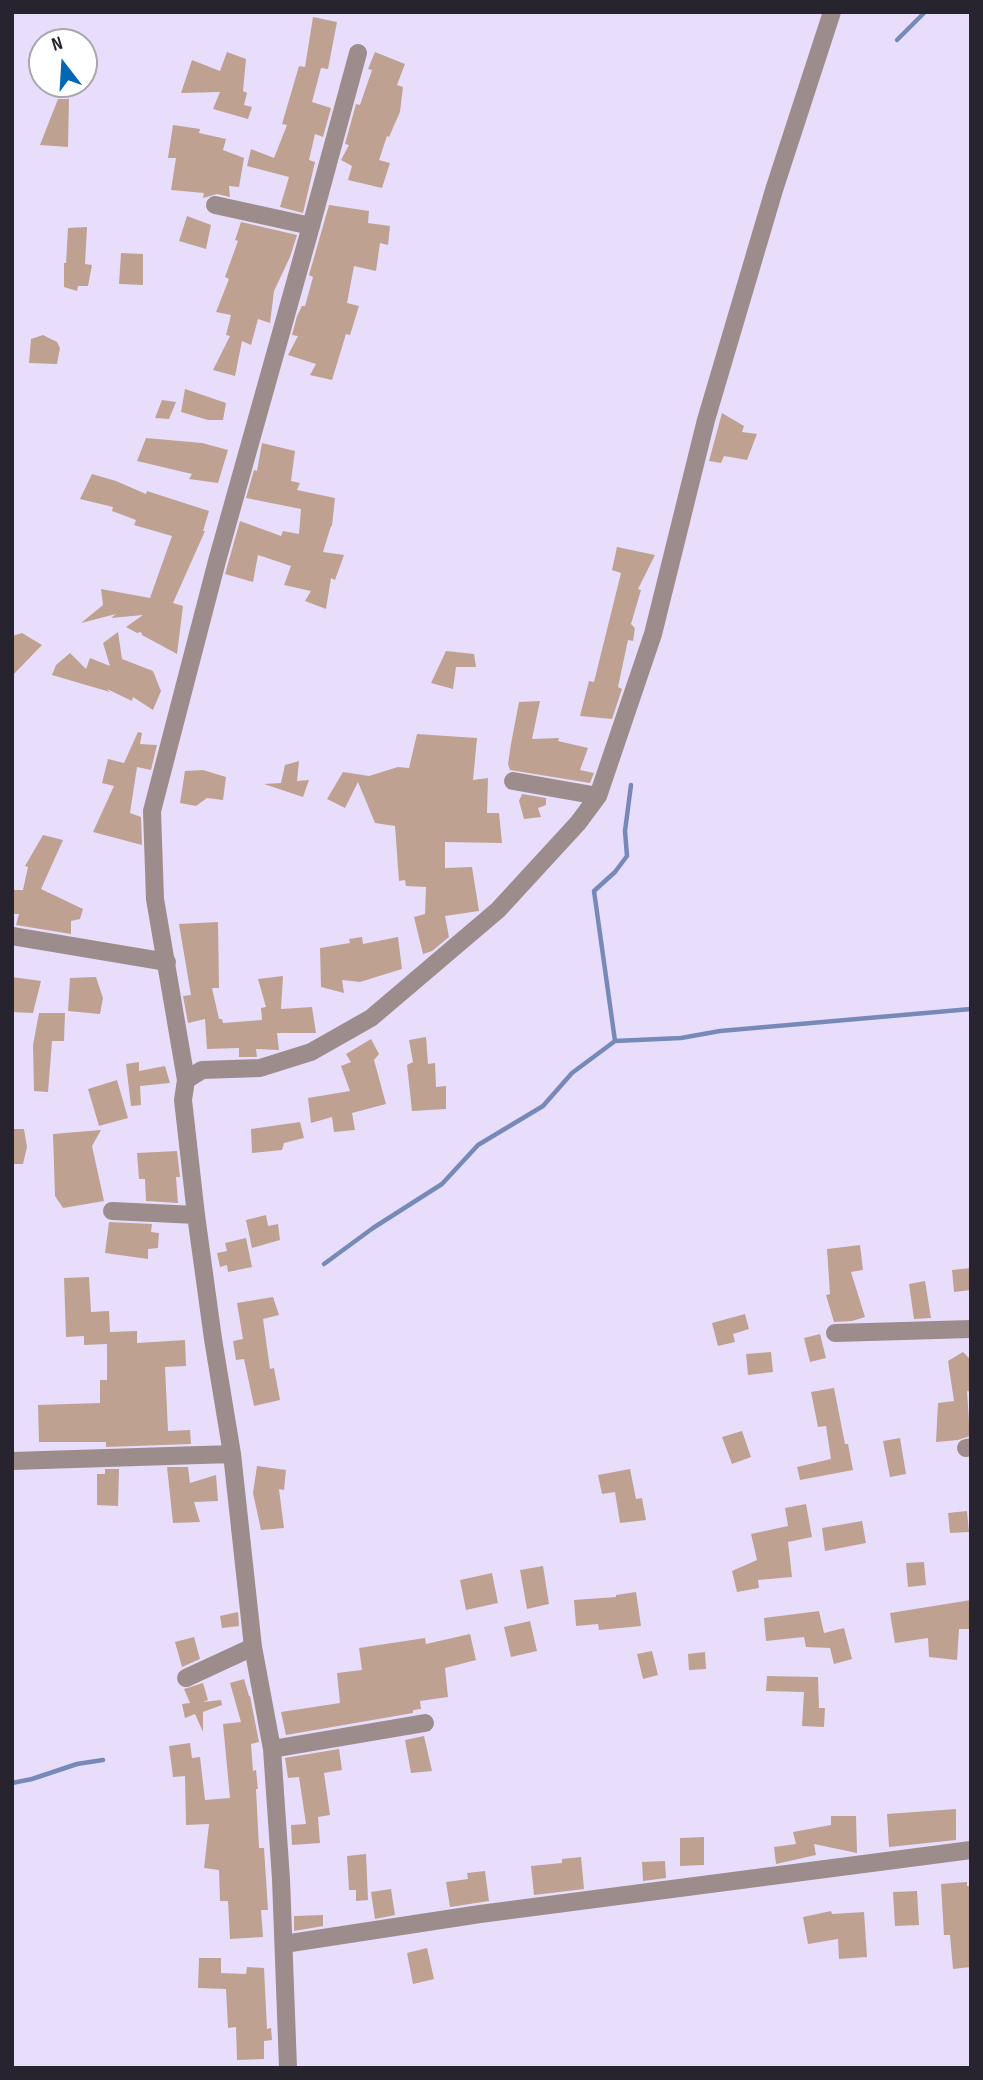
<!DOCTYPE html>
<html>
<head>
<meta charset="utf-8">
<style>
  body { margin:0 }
  #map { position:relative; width:983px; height:2080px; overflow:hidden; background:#e8defc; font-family:"Sofia Sans Condensed",sans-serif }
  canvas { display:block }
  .frame { position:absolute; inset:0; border:14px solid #28242f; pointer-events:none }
  .north { position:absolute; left:28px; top:28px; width:70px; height:70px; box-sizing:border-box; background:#fff; border:2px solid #a9a7ac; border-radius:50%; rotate:343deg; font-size:19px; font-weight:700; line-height:28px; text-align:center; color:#28242f }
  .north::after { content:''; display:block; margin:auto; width:24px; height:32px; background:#0367b4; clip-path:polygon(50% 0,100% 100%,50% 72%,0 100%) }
</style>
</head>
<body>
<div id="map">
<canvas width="983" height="2080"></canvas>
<div class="frame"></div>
<div class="north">N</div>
</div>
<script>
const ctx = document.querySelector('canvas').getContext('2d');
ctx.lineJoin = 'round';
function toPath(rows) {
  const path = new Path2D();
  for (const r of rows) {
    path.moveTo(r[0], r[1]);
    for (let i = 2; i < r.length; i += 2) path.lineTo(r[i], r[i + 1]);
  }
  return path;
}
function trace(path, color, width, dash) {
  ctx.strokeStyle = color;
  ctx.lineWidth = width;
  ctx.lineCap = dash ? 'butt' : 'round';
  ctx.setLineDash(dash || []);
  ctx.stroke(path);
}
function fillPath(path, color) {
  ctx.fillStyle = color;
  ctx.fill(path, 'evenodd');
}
const stream = toPath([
  [897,40,925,12],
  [615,1041,594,891,615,872,627,856,625,831,631,785],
  [324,1264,373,1228,442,1184,478,1145,543,1106,572,1073,615,1041,681,1038,720,1031,971,1009],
  [12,1783,32,1779,77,1764,103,1760]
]);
const building = toPath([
  [313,17,337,22,328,69,321,68,312,102,331,108,323,137,315,134,309,160,315,162,303,213,280,207,289,177,247,166,251,149,274,158,287,125,282,124,299,66,305,67],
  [227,52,246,59,243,91,247,93,244,105,252,107,248,119,213,109,220,92,181,93,192,60,220,71],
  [375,52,405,64,397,85,403,87,400,112,389,137,387,136,379,160,390,163,382,188,348,180,352,166,341,160,349,145,345,144,356,104,360,105,372,70,368,69],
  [58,99,69,99,68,147,40,145],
  [173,125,200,129,199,133,226,139,223,150,244,158,239,187,229,186,230,197,217,194,203,198,204,193,171,190,176,158,168,158],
  [329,205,369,211,368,223,390,226,388,245,380,243,376,271,354,266,347,303,359,306,350,335,346,334,332,380,310,375,316,364,288,355,298,336,292,335,297,316,302,306,305,306,313,277,309,275],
  [187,216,211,225,206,249,179,241],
  [241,222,297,235,290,257,274,291,270,323,258,319,251,345,242,341,235,376,213,370,230,336,226,335,231,315,216,312,229,279,225,277,238,241,235,240],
  [87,227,85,264,92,265,88,286,78,286,77,291,64,287,64,263,66,263,68,228],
  [121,253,143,254,143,285,119,284],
  [43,335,57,342,60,348,57,364,29,363,31,339],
  [185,389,226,403,223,420,208,420,181,412],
  [162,400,176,402,169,419,155,418],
  [722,413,744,426,742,432,757,434,747,460,724,456,721,463,709,461],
  [146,438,202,443,228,450,218,483,189,479,192,474,137,461],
  [262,443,295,451,291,481,300,483,297,490,335,498,332,526,331,526,323,552,344,555,335,580,331,578,326,609,305,601,311,591,284,585,291,566,258,555,253,582,225,574,240,521,281,536,283,531,299,534,301,509,246,498,254,470,257,471],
  [92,474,116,481,146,494,147,491,209,511,203,531,205,531,173,603,183,606,177,654,142,635,141,632,137,633,126,627,143,615,111,618,116,614,81,623,103,605,101,589,150,598,172,536,134,525,136,520,112,511,113,507,80,499],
  [617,547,655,555,638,589,641,590,631,624,635,628,633,641,628,640,618,687,622,689,612,719,580,716,589,681,594,682,621,573,612,570],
  [118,632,122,659,153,671,161,691,153,710,133,697,132,701,107,689,110,692,52,675,56,665,70,653,86,669,90,658,110,666,103,643],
  [22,633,42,645,12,676,12,636],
  [446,651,474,654,476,667,456,667,453,689,431,683],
  [540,701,532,739,559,738,558,741,588,748,580,770,594,773,590,783,510,770,508,764,511,744,519,702],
  [138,732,142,733,140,744,157,745,151,770,137,767,130,813,141,817,142,845,93,832,114,786,102,783,108,759,124,763],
  [417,734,477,738,473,780,488,778,487,813,499,813,502,843,445,842,445,868,472,867,479,911,445,916,449,937,432,951,423,954,414,917,425,914,426,887,406,886,405,880,399,881,395,826,375,823,358,782,345,808,327,799,343,772,369,776,398,767,409,768],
  [299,761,297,781,309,780,303,797,264,784,281,783,285,765],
  [203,770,226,777,223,800,207,798,196,806,180,803,185,771],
  [522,794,546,798,546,805,538,808,541,817,524,819,519,801],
  [43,835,63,840,41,889,83,909,80,919,71,921,71,934,16,925,19,914,12,914,12,890,23,890,28,867,25,866],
  [218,922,219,988,212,988,219,1019,222,1019,223,1023,262,1020,261,1008,266,1007,258,979,283,976,281,1009,312,1007,316,1033,277,1033,279,1050,256,1049,257,1057,239,1057,239,1048,207,1049,205,1019,188,1023,183,996,191,995,179,924],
  [362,937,363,944,398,937,402,969,360,982,342,980,344,993,321,987,320,948,350,943,349,939],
  [12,977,41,981,33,1013,12,1012],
  [96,977,103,998,100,1014,68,1011,70,978],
  [39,1013,65,1013,64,1041,52,1041,48,1092,34,1091,33,1045],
  [426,1037,428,1064,435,1063,436,1087,446,1086,446,1109,412,1111,407,1065,413,1062,409,1040],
  [371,1039,379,1054,374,1060,386,1104,352,1113,355,1130,334,1132,332,1117,311,1123,308,1098,350,1091,341,1066,351,1062,346,1054],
  [139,1062,139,1071,165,1066,170,1083,140,1086,141,1105,131,1106,126,1064],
  [117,1080,128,1118,99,1126,88,1089],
  [300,1122,304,1138,284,1143,282,1150,252,1153,251,1129],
  [12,1129,24,1129,27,1147,23,1164,12,1164],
  [101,1130,92,1146,104,1201,63,1208,55,1196,53,1134],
  [177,1151,180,1177,176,1177,178,1203,146,1201,145,1179,139,1179,137,1153],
  [266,1215,268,1226,278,1224,280,1240,252,1248,246,1220],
  [109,1222,152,1224,151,1232,159,1233,158,1248,148,1249,148,1259,105,1253],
  [246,1238,252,1267,228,1272,227,1265,220,1267,217,1253,227,1251,225,1243],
  [860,1245,863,1270,851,1272,865,1317,852,1321,834,1322,826,1295,830,1294,827,1249],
  [971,1268,971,1290,954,1292,952,1270],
  [89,1277,91,1312,109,1311,110,1332,137,1331,137,1343,185,1340,186,1366,165,1367,168,1431,190,1430,191,1444,106,1447,106,1442,39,1442,38,1405,100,1403,100,1380,107,1380,107,1344,84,1345,84,1336,66,1337,64,1278],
  [925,1281,931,1318,914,1319,909,1284],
  [273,1297,279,1315,263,1319,270,1369,274,1368,280,1400,254,1406,244,1359,236,1360,233,1341,243,1339,237,1303],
  [745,1314,749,1329,733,1334,735,1342,718,1346,712,1323],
  [820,1334,826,1358,810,1362,804,1338],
  [771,1352,773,1372,748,1375,746,1354],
  [963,1352,971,1360,971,1392,967,1391,970,1436,958,1440,936,1442,938,1403,954,1401,948,1361],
  [834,1388,845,1444,848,1444,853,1470,800,1480,797,1467,831,1459,826,1426,818,1427,811,1392],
  [742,1431,751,1457,732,1464,722,1437],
  [900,1438,906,1474,890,1477,883,1441],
  [257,1466,286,1470,284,1490,279,1489,284,1528,261,1530,253,1493],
  [167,1467,188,1467,190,1483,216,1475,218,1501,194,1502,200,1522,173,1523],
  [105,1469,119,1469,118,1506,97,1505,97,1474,105,1474],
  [630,1469,636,1499,642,1498,646,1520,620,1523,615,1492,602,1494,598,1475],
  [806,1504,812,1537,788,1542,792,1577,758,1580,759,1588,737,1592,732,1571,757,1560,751,1534,788,1526,785,1508],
  [967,1511,969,1532,950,1533,948,1513],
  [862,1521,866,1543,825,1551,822,1528],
  [924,1562,926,1585,908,1587,906,1563],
  [543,1566,549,1604,527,1609,520,1570],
  [492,1573,498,1603,466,1610,460,1580],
  [636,1592,641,1626,599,1630,598,1624,576,1626,574,1600,616,1597,616,1595],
  [971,1600,971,1629,959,1629,957,1660,929,1657,928,1638,895,1643,890,1613],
  [819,1611,824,1633,844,1628,852,1659,834,1664,830,1648,806,1647,804,1637,766,1641,764,1618],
  [238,1612,239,1626,222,1628,220,1616],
  [530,1621,537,1651,511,1657,504,1627],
  [470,1634,476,1660,445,1668,448,1697,420,1701,421,1709,413,1710,413,1713,286,1735,281,1712,340,1703,337,1673,362,1670,359,1648,425,1638,426,1644],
  [194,1637,200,1659,182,1667,175,1642],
  [652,1651,658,1675,643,1679,637,1654],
  [705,1652,706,1669,689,1670,688,1654],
  [767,1676,818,1677,819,1708,825,1708,824,1727,802,1726,804,1692,766,1691],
  [244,1679,249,1696,250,1696,259,1742,251,1744,253,1771,256,1770,258,1789,256,1789,259,1848,264,1848,268,1910,261,1910,263,1937,230,1939,228,1901,220,1901,219,1870,204,1868,209,1824,186,1825,185,1776,173,1777,169,1746,190,1743,192,1758,200,1757,205,1800,230,1798,223,1724,241,1722,230,1683],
  [203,1683,208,1700,203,1702,221,1700,222,1705,203,1712,203,1732,195,1714,185,1718,182,1704,190,1703,184,1689],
  [424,1736,432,1771,411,1773,405,1740],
  [339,1749,342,1770,324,1773,330,1815,318,1817,320,1843,292,1845,291,1825,306,1824,299,1777,288,1778,285,1758],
  [956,1809,956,1840,889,1847,887,1814],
  [831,1816,856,1816,857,1853,814,1844,816,1855,776,1864,774,1847,796,1844,793,1832,831,1825],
  [704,1837,704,1865,680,1866,680,1838],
  [366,1854,368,1900,356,1901,356,1890,349,1890,347,1856],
  [581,1857,584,1889,534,1895,531,1866,562,1863,562,1859],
  [665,1861,666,1878,643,1881,642,1862],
  [485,1871,489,1901,450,1907,446,1882,468,1879,467,1873],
  [967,1882,967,1886,971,1886,971,1967,953,1969,950,1935,944,1935,941,1884],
  [391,1889,395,1915,375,1919,371,1892],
  [917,1891,919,1925,895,1926,893,1892],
  [831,1911,832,1914,864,1912,867,1957,839,1959,838,1939,808,1944,803,1917],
  [323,1915,323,1926,294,1931,294,1916],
  [427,1948,434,1979,413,1984,407,1953],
  [199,1958,221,1958,221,1973,246,1974,247,1967,264,1968,267,2029,271,2028,272,2040,264,2041,264,2059,237,2060,236,2027,228,2028,226,1989,198,1988]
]);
const minor = toPath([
  [215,205,311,226],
  [513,781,598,796],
  [12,936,167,962],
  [186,1080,155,899,152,811,217,561,311,226,358,53],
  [112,1211,196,1215],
  [835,1333,971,1329],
  [966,1448,971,1447],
  [12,1461,232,1454],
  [186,1678,253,1647],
  [272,1749,425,1723],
  [284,1944,480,1914,971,1850],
  [288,2068,281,1879,272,1749,253,1647,232,1454,213,1339,196,1215,183,1100,186,1080,202,1070,260,1068,311,1052,371,1018,498,910,578,823,598,796,653,634,706,420,774,190,832,12]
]);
trace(stream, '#778ab7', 4.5);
fillPath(building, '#bfa192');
trace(minor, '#9c8c8b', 18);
</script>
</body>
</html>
